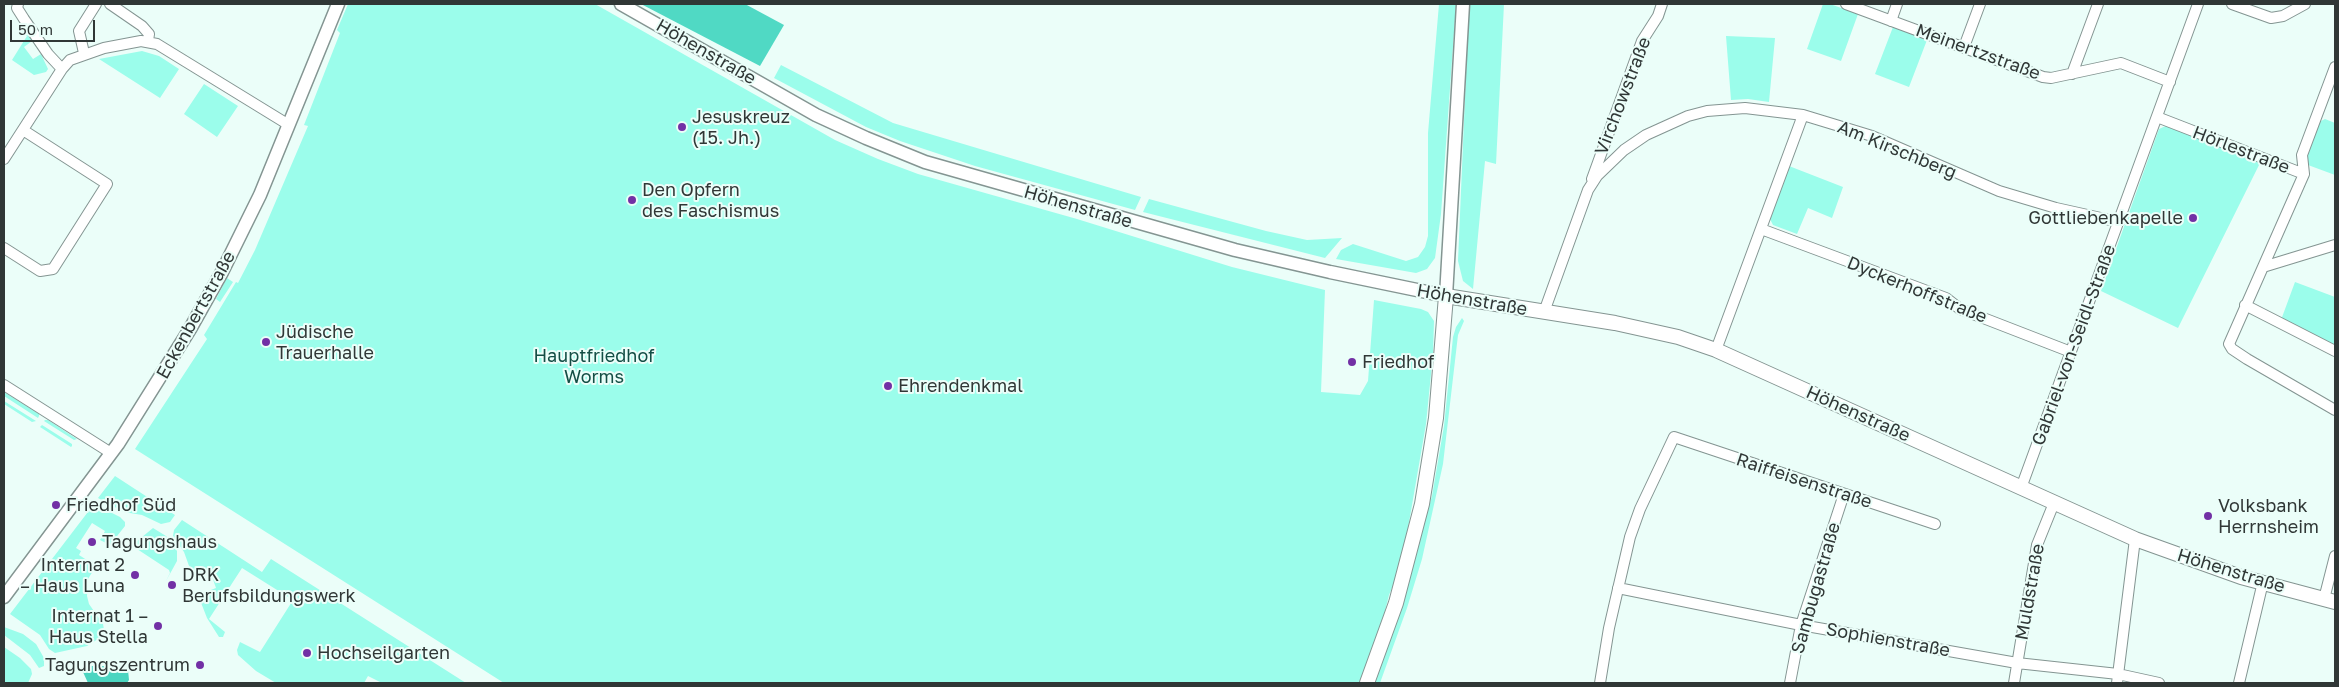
<!DOCTYPE html>
<html>
<head>
<meta charset="utf-8">
<style>
  body { margin:0 }
  #map { position:relative; width:2339px; height:687px; overflow:hidden; background:#ebfef9; font-family:"Golos Text",sans-serif }
  canvas { display:block }
  .frame { position:absolute; inset:0; border:5px solid #303736; pointer-events:none }
  .scale { position:absolute; left:10px; top:20px; width:85px; height:22px; box-sizing:border-box; border:2px solid #303736; border-top:0; padding-left:6px; font-size:15px; line-height:18px; white-space:nowrap; color:#303736; -webkit-text-stroke:4px #ebfef9; paint-order:stroke }
</style>
</head>
<body>
<div id="map">
<canvas width="2339" height="687"></canvas>
<div class="frame"></div>
<div class="scale">50 m</div>
</div>
<script>
const ctx = document.querySelector('canvas').getContext('2d');
ctx.lineJoin = 'round';
function fillPath(path, color) {
  ctx.fillStyle = color;
  ctx.fill(path, 'evenodd');
}
function toPath(rows) {
  const path = new Path2D();
  for (const r of rows) {
    path.moveTo(r[0], r[1]);
    for (let i = 2; i < r.length; i += 2) path.lineTo(r[i], r[i + 1]);
  }
  return path;
}
function trace(path, color, width, dash) {
  ctx.strokeStyle = color;
  ctx.lineWidth = width;
  ctx.lineCap = dash ? 'butt' : 'round';
  ctx.setLineDash(dash || []);
  ctx.stroke(path);
}
function label(font, color, halo, rows, align = 'center') {
  ctx.font = font + ' "Golos Text",sans-serif';
  ctx.lineWidth = 4;
  ctx.setLineDash([]);
  ctx.textBaseline = 'middle';
  ctx.strokeStyle = halo;
  ctx.fillStyle = color;
  for (const [text, x, y, turn = 0] of rows) {
    ctx.save();
    ctx.translate(x, y);
    ctx.rotate((+turn || 0) * Math.PI / 180);
    ctx.textAlign = isNaN(turn) ? turn : align;
    if (halo) ctx.strokeText(text, 0, 0);
    ctx.fillText(text, 0, 0);
    ctx.restore();
  }
}
const green = toPath([
  [348,4,595,4,835,140,878,159,918,174,1077,219,1232,267,1325,290,1321,392,1360,395,1368,381,1374,300,1421,309,1428,312,1434,321,1433,354,1426,424,1407,534,1399,571,1389,595,1383,619,1360,683,504,683,135,449,207,339,204,335,236,282,238,283,255,250,308,126,304,125,340,33,337,30],
  [1439,4,1456,4,1441,214,1435,258,1427,269,1416,273,1336,259,1341,250,1353,244,1406,261,1418,257,1425,247,1428,236,1428,133],
  [1469,4,1504,4,1496,164,1485,161,1473,289,1463,281,1458,261],
  [1823,4,1830,4,1858,14,1841,61,1807,49],
  [1893,27,1927,40,1909,87,1875,74],
  [23,28,32,41,24,47,33,59,41,54,48,69,46,72,34,75,12,60,27,36,19,31],
  [1726,36,1775,38,1769,102,1748,99,1731,100],
  [142,51,159,56,179,69,160,98,99,59],
  [781,65,893,123,1141,197,1135,210,975,166,900,141,866,127,774,78],
  [204,84,238,106,217,137,184,114],
  [2325,119,2335,123,2335,175,2308,165,2305,158,2319,122],
  [2168,125,2261,161,2178,328,2101,291,2159,129],
  [1789,166,1843,187,1832,218,1808,208,1797,234,1773,225,1770,219],
  [1149,199,1266,231,1307,240,1342,238,1325,258,1143,212],
  [227,278,233,282,220,302,216,299],
  [2295,282,2335,297,2335,346,2281,320],
  [1462,318,1464,321,1458,335,1443,464,1422,559,1407,608,1380,683,1374,683,1399,613,1432,496,1444,426,1453,337,1456,327],
  [4,392,39,414,39,416,38,418,4,396],
  [4,401,36,421,32,422,4,404],
  [45,420,48,420,77,439,74,440,44,421],
  [42,425,72,444,72,446,71,447,40,427],
  [115,476,175,515,170,522,161,524,142,515,124,512,98,498],
  [94,504,120,517,125,522,125,526,110,545,100,540,105,531,92,523,76,548,81,551,79,555,96,566,88,579,87,596,89,604,103,624,104,630,98,639,87,646,55,653,49,649,40,635,10,614],
  [182,520,262,572,271,559,466,683,382,683,368,676,364,683,276,683,256,671,238,655,237,650,240,642,260,652,293,600,242,568,209,619,225,632,223,637,219,637,207,618,198,595,216,588,210,571,193,577,184,552,173,536,174,530],
  [153,528,166,536,177,551,177,561,166,581,170,573,169,570,137,549,133,548,136,542],
  [4,627,23,634,36,644,44,658,44,666,39,668,30,655,4,635],
  [4,647,20,658,31,669,32,674,28,683,4,683]
]);
const forest = toPath([
  [641,4,745,4,784,25,760,66]
]);
const water = toPath([
  [86,666,122,666,128,670,129,680,127,683,88,683,83,672]
]);
const minor = toPath([
  [18,4,17,8,24,19,48,54,62,69],
  [110,4,142,26,149,34,148,41],
  [1846,4,2043,77,2051,78,2121,63,2170,82],
  [2232,4,2271,18,2283,16,2305,4],
  [1891,21,1897,4],
  [1964,47,1980,4],
  [84,53,79,31,96,4],
  [2072,74,2098,4],
  [2157,117,2304,174],
  [4,159,62,69,70,60,104,48,141,41,157,44,289,125],
  [2304,174,2229,344,2232,349,2247,359,2335,410],
  [2304,174,2302,155,2335,67],
  [1592,179,1642,41,1658,16,1662,4],
  [1761,229,1946,298,1960,309,2071,352],
  [4,248,40,271,53,269,107,184,23,130],
  [2263,267,2335,245],
  [2245,305,2335,351],
  [1544,312,1588,190,1597,176,1624,150,1646,135,1688,116,1707,111,1745,108,1803,115,1872,136,1999,191,2056,208,2119,222],
  [1716,350,1803,115],
  [4,385,111,453],
  [2021,488,2198,4],
  [1618,588,1801,625,2017,663,2118,674,2159,683],
  [2324,599,2335,556],
  [1600,683,1609,628,1630,537,1640,509,1674,437,1935,524],
  [1790,683,1801,625,1844,494],
  [2014,683,2037,545,2054,503],
  [2117,683,2135,539],
  [2239,683,2263,582]
]);
const tertiary = toPath([
  [621,4,816,115,866,138,925,162,1235,250,1330,272,1446,296,1463,4],
  [4,597,118,444,190,329,222,272,260,195,338,4]
]);
const secondary = toPath([
  [1367,683,1396,603,1422,504,1436,418,1446,296,1615,323,1678,337,1716,350,2135,539,2241,577,2335,602]
]);
const markers = [
  [682,127,5,"#7230a5"],
  [632,200,5,"#7230a5"],
  [2193,218,5,"#7230a5"],
  [266,342,5,"#7230a5"],
  [1352,362,5,"#7230a5"],
  [888,386,5,"#7230a5"],
  [56,505,5,"#7230a5"],
  [2208,516,5,"#7230a5"],
  [92,542,5,"#7230a5"],
  [135,575,5,"#7230a5"],
  [172,585,5,"#7230a5"],
  [158,626,5,"#7230a5"],
  [307,653,5,"#7230a5"],
  [200,665,5,"#7230a5"]
];
const streetNames = [
  ["Höhenstraße",706,52,30],
  ["Meinertzstraße",1978,52,20],
  ["Virchowstraße",1623,96,-69],
  ["Am Kirschberg",1897,150,22],
  ["Hörlestraße",2241,150,21],
  ["Höhenstraße",1078,207,16],
  ["Dyckerhoffstraße",1917,290,22],
  ["Höhenstraße",1472,300,10],
  ["Eckenbertstraße",196,315,-61],
  ["Gabriel-von-Seidl-Straße",2074,345,-70],
  ["Höhenstraße",1858,414,24],
  ["Raiffeisenstraße",1804,481,18],
  ["Höhenstraße",2231,571,17],
  ["Sambugastraße",1816,588,-74],
  ["Muldstraße",2030,592,-80],
  ["Sophienstraße",1888,640,10]
];
const poiNames = [
  ["Jesuskreuz",692,117],
  ["(15. Jh.)",692,138],
  ["Den Opfern",642,190],
  ["des Faschismus",642,211],
  ["Gottliebenkapelle",2183,218,"right"],
  ["Jüdische",276,332],
  ["Trauerhalle",276,353],
  ["Friedhof",1362,362],
  ["Ehrendenkmal",898,386],
  ["Friedhof Süd",66,505],
  ["Volksbank",2218,506],
  ["Herrnsheim",2218,527],
  ["Tagungshaus",102,542],
  ["Internat 2",125,565,"right"],
  ["– Haus Luna",125,586,"right"],
  ["DRK",182,575],
  ["Berufsbildungswerk",182,596],
  ["Internat 1 –",148,616,"right"],
  ["Haus Stella",148,637,"right"],
  ["Hochseilgarten",317,653],
  ["Tagungszentrum",190,665,"right"]
];
const parkNames = [
  ["Hauptfriedhof",594,356],
  ["Worms",594,377]
];
fillPath(green, '#9bfdeb');
fillPath(forest, '#50d9c4');
fillPath(water, '#4bd5c0');
trace(minor, '#849592', 12);
trace(tertiary, '#849592', 15);
trace(secondary, '#849592', 16);
trace(minor, '#fff', 10);
trace(tertiary, '#fff', 12);
trace(secondary, '#fff', 14);
for (const [x, y, r, color] of markers) {
  const dot = new Path2D();
  dot.arc(x, y, r, 0, 2 * Math.PI);
  ctx.fillStyle = color;
  ctx.fill(dot);
  trace(dot, '#ebfef9', 2);
}
label('18px', '#303736', '#ebfef9', streetNames);
label('18px', '#303736', '#ebfef9', poiNames, 'left');
label('18px', '#134e45', '#ebfef9', parkNames);
</script>
</body>
</html>
